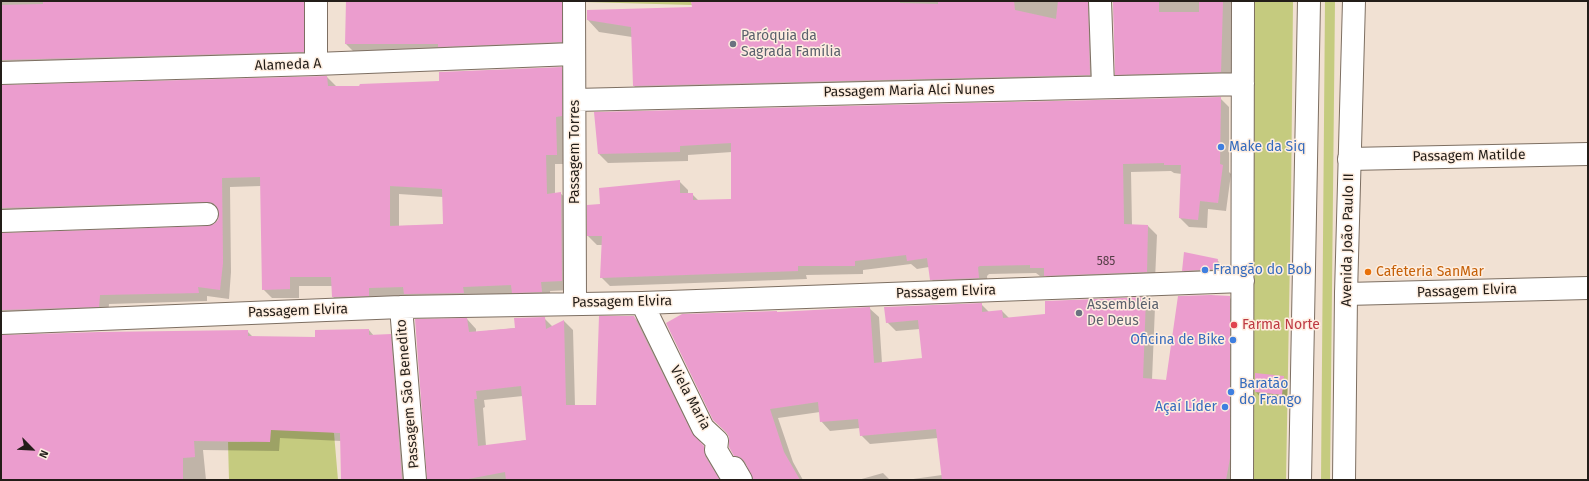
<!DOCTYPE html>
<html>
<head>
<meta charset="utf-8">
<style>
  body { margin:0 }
  #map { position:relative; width:1589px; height:481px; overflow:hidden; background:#f1e1d3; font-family:"Fira Sans",sans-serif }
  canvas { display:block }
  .frame { position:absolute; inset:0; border:2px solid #231d18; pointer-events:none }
  .north { position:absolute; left:12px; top:429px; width:40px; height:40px; -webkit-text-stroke:3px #feeee0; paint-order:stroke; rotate:114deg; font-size:11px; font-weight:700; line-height:16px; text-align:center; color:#231d18 }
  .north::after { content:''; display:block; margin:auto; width:14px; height:18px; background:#231d18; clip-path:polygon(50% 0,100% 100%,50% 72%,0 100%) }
</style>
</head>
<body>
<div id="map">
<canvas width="1589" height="481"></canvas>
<div class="frame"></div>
<div class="north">N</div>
</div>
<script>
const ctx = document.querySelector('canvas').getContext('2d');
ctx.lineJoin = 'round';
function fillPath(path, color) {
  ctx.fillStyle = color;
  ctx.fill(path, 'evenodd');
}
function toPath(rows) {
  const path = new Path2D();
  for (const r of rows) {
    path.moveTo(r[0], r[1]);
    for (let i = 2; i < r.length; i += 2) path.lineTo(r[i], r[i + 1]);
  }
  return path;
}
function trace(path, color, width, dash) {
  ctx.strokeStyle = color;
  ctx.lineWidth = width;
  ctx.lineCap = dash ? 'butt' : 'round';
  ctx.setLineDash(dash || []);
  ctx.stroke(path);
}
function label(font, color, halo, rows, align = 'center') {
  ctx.font = font + ' "Fira Sans",sans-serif';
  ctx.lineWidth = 3;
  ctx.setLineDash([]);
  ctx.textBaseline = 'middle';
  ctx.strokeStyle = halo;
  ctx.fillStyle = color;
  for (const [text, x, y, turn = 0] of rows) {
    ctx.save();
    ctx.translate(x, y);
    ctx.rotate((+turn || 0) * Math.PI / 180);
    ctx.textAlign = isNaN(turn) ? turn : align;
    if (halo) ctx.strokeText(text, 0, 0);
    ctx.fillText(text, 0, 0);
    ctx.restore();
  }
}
const green = toPath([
  [584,1,691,1,692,5,584,2],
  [1251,1,1293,1,1291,201,1286,480,1251,480],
  [1325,1,1335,1,1330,480,1321,480],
  [248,384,334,433,338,480,229,480,228,442,250,442]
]);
const shadow = toPath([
  [1,1,312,1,312,61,1,74],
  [347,1,581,1,575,55,359,57,346,44],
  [692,1,1108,1,1101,86,645,97,634,86,632,37,599,32,588,20,693,8],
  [1113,1,1233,1,1232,83,1128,86,1116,74],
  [561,68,570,77,566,164,555,164,555,194,560,193,570,202,571,290,550,291,551,301,522,301,514,294,472,295,414,303,407,296,377,297,342,306,333,297,333,286,299,286,299,298,272,298,263,289,261,186,230,187,231,272,229,299,207,296,207,301,109,304,108,315,1,324,1,234,208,227,214,225,219,220,220,211,1,222,1,86,327,77,336,86,360,87,440,82],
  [399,194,443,197,444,225,399,226],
  [1220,98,1229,107,1229,172,1231,174,1226,211,1208,209,1207,228,1189,227,1180,218,1182,174,1174,173,1171,171,1131,172,1132,225,1148,226,1157,235,1155,280,1054,284,1046,276,1040,276,1036,273,989,274,987,276,988,287,940,288,931,279,929,267,917,269,911,264,863,270,863,274,806,275,807,279,610,286,601,277,603,245,597,245,588,236,588,206,601,205,679,181,688,190,688,194,692,194,699,201,732,200,732,152,688,155,688,161,608,163,599,154,595,113],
  [1217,260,1222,265,1220,274,1187,275,1183,270],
  [1229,297,1239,307,1237,480,906,480,942,475,938,438,870,444,861,435,860,428,830,431,821,421,820,412,778,418,793,462,803,480,754,480,748,465,744,465,735,455,730,436,714,420,778,313,869,308,879,317,882,363,923,359,920,329,896,331,887,322,981,304,989,312,1002,311,1010,319,1046,315,1146,298,1155,307,1152,380,1166,382],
  [634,317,643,326,701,444,713,456,714,466,722,480,428,480,467,319,476,329,476,332,516,328,544,318,553,327,564,321,573,330,575,406,597,406],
  [523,396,527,440,486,446,483,408,485,407,484,400],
  [369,330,374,336,390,335,399,345,410,480,342,480,341,441,280,438,279,451,203,450,206,480,1,480,1,336,247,331,253,337,316,338],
  [1283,377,1288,381,1287,399,1260,397,1256,392],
  [883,473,890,480,858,480]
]);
const building = toPath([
  [43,1,304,1,304,52,1,60,1,5,43,4],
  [346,1,562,1,562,42,438,47,438,44,345,44],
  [691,1,900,1,900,3,938,4,938,1,1014,1,1015,10,1056,19,1058,1,1088,1,1090,75,633,86,631,27,587,20,587,10,692,7],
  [1113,1,1159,1,1159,12,1199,12,1199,1,1223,1,1221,72,1115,75],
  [562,67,562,116,556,117,557,155,546,155,547,194,561,192,562,281,541,282,542,292,512,293,511,285,463,287,464,293,404,294,403,287,369,288,369,296,332,297,331,277,290,277,290,289,262,290,260,177,222,178,223,263,220,290,198,287,199,293,100,295,99,307,1,310,1,233,207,226,214,224,218,220,219,214,217,207,213,203,207,202,1,208,1,85,327,76,328,86,359,86,360,84,439,81,439,72],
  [390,186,442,189,443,224,390,226],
  [1221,97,1220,164,1223,165,1218,203,1200,201,1198,220,1179,218,1181,165,1164,165,1164,163,1123,164,1124,224,1148,225,1147,272,1044,276,1044,268,1030,268,1030,265,980,266,978,267,979,278,930,280,927,258,907,261,906,255,855,261,855,266,798,266,798,271,600,278,602,236,587,236,587,205,600,204,599,188,680,180,680,193,693,193,693,200,731,199,731,143,680,146,680,152,598,154,594,112],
  [1184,252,1218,259,1216,269,1182,271],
  [1211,295,1230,296,1230,458,1226,480,942,480,936,429,860,436,858,419,820,422,818,402,770,409,784,452,800,480,753,480,745,462,740,457,734,456,729,447,729,437,726,432,713,420,666,323,682,314,777,311,777,312,870,307,874,363,922,358,918,320,886,323,884,307,982,303,982,312,1002,310,1003,318,1045,314,1045,301,1146,297,1143,378,1166,380,1178,296],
  [599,316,634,316,692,433,704,446,705,456,720,480,506,480,505,472,463,480,427,480,415,319,467,318,469,332,515,328,514,318,545,317,546,329,564,320,566,405,596,405],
  [521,386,526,440,478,446,474,399,477,399,476,391],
  [369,329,369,335,391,334,402,480,341,480,340,433,271,430,270,442,194,441,195,457,183,458,183,480,1,480,1,335,99,332,248,330,248,336,315,337,315,330],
  [1255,373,1284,376,1282,395,1255,392]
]);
const minor = toPath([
  [574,1,575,303],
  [1100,1,1103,86],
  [316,64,316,1],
  [1,73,316,64,574,54],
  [575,100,1243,84],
  [1349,159,1588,154],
  [1,221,207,214],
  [1346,294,1588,288],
  [642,303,703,428,717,441,716,450,729,472,734,468,741,480],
  [401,307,415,480],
  [1,323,401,307,642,303,1243,281],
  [1242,480,1243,1]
]);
const major = toPath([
  [1300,480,1309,1],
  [1344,480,1346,294,1354,1]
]);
const markers = [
  [733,44,4,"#6b7280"],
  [1221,147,4,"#3f7fe0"],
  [1205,270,4,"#3f7fe0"],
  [1368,272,4,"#e8710a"],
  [1079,313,4,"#6b7280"],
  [1234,325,4,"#e0444e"],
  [1233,340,4,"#3f7fe0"],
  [1231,392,4,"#3f7fe0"],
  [1225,407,4,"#3f7fe0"]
];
const numberNames = [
  ["585",1106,262]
];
const worshipNames = [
  ["Paróquia da",741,36],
  ["Sagrada Família",741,52],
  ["Assembléia",1087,305],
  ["De Deus",1087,321]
];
const streetNames = [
  ["Alameda A",288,65,-2],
  ["Passagem Maria Alci Nunes",909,91,-1],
  ["Passagem Torres",575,152,-90],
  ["Passagem Matilde",1469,156,-1],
  ["Avenida João Paulo II",1348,240,-89],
  ["Passagem Elvira",1467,291,-2],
  ["Passagem Elvira",946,292,-2],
  ["Passagem Elvira",622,302,-1],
  ["Passagem Elvira",298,311,-2],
  ["Passagem São Benedito",408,394,-95],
  ["Viela Maria",690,398,62]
];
const shopNames = [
  ["Make da Siq",1229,147],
  ["Frangão do Bob",1213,270],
  ["Oficina de Bike",1225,340,"right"],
  ["Baratão",1239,384],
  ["do Frango",1239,400],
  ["Açaí Líder",1217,407,"right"]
];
const foodNames = [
  ["Cafeteria SanMar",1376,272]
];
const healthNames = [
  ["Farma Norte",1242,325]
];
fillPath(green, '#c5cb7f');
fillPath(shadow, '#0003');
fillPath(building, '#eb9dce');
trace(minor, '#7d6f62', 24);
trace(major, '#7d6f62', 24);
trace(minor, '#fff', 22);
trace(major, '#fff', 22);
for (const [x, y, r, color] of markers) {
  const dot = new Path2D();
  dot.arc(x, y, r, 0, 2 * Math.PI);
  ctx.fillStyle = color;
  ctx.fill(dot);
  trace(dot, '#feeee0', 1.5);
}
label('12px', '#553d46', null, numberNames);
label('14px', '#5b616d', '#feeee0', worshipNames, 'left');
label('14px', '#231d18', '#feeee0', streetNames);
label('14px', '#366cbe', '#feeee0', shopNames, 'left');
label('14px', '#c56008', '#feeee0', foodNames, 'left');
label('14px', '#be3a42', '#feeee0', healthNames, 'left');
</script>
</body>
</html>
